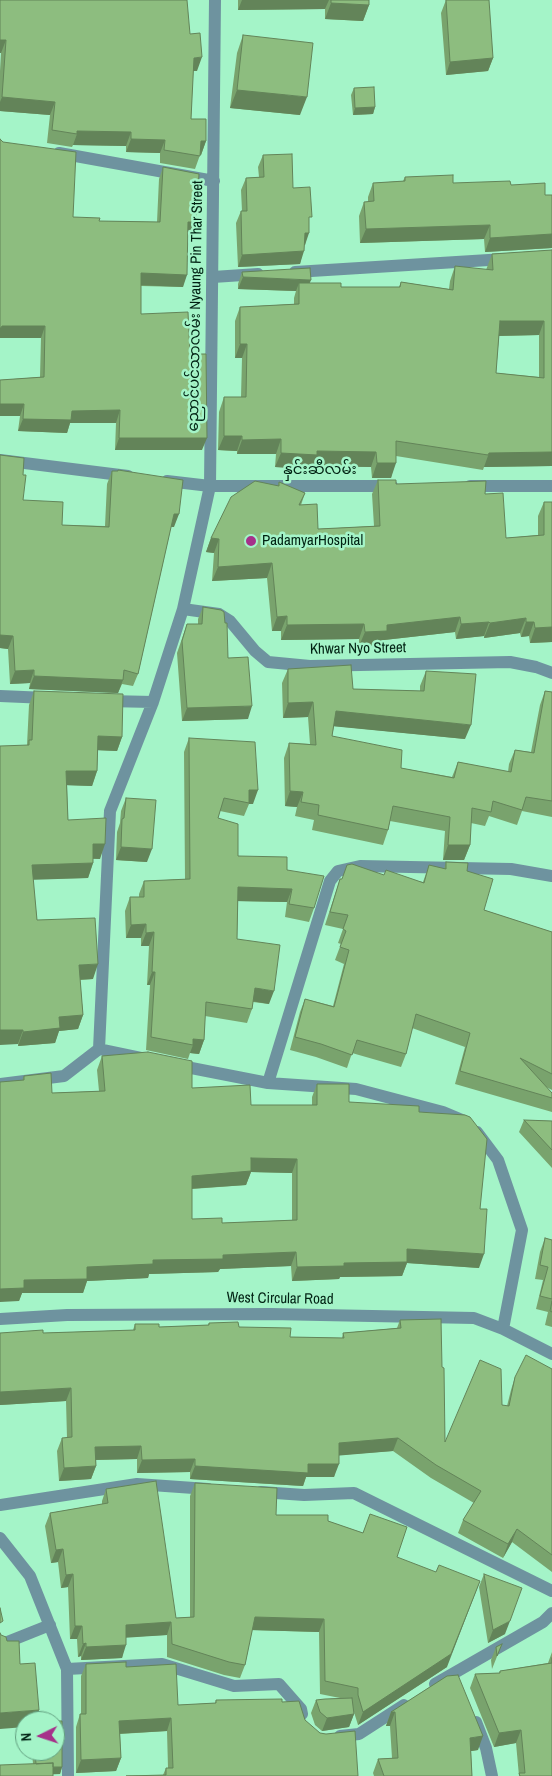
<!DOCTYPE html>
<html>
<head>
<meta charset="utf-8">
<style>
  body { margin:0 }
  #map { position:relative; width:552px; height:1776px; overflow:hidden; background:#a4f4c8; font-family:"Archivo Narrow",sans-serif }
  canvas { display:block }
  .north { position:absolute; left:15px; top:1711px; width:50px; height:50px; box-sizing:border-box; background:#a4f4c8; border:1px solid #63a080; border-radius:50%; rotate:266deg; font-size:14px; font-weight:700; line-height:20px; text-align:center; color:#012213 }
  .north::after { content:''; display:block; margin:auto; width:18px; height:22px; background:#a6318a; clip-path:polygon(50% 0,100% 100%,50% 72%,0 100%) }
</style>
</head>
<body>
<div id="map">
<canvas width="552" height="1776"></canvas>
<div class="north">N</div>
</div>
<script>
const ctx = document.querySelector('canvas').getContext('2d');
ctx.lineJoin = 'round';
function toPath(rows) {
  const path = new Path2D();
  for (const r of rows) {
    path.moveTo(r[0], r[1]);
    for (let i = 2; i < r.length; i += 2) path.lineTo(r[i], r[i + 1]);
  }
  return path;
}
function trace(path, color, width, dash) {
  ctx.strokeStyle = color;
  ctx.lineWidth = width;
  ctx.lineCap = dash ? 'butt' : 'round';
  ctx.setLineDash(dash || []);
  ctx.stroke(path);
}
function fillPath(path, color) {
  ctx.fillStyle = color;
  ctx.fill(path, 'evenodd');
}
function label(font, color, halo, rows, align = 'center') {
  ctx.font = font + ' "Archivo Narrow","Noto Sans Myanmar",sans-serif';
  ctx.lineWidth = 5;
  ctx.setLineDash([]);
  ctx.textBaseline = 'middle';
  ctx.strokeStyle = halo;
  ctx.fillStyle = color;
  for (const [text, x, y, turn = 0] of rows) {
    ctx.save();
    ctx.translate(x, y);
    ctx.rotate((+turn || 0) * Math.PI / 180);
    ctx.textAlign = isNaN(turn) ? turn : align;
    if (halo) ctx.strokeText(text, 0, 0);
    ctx.fillText(text, 0, 0);
    ctx.restore();
  }
}
const minor = toPath([
  [59,153,214,181],
  [295,272,505,259],
  [213,277,258,274],
  [0,460,128,476],
  [167,481,210,486,392,486],
  [470,486,552,486],
  [183,609,219,614,230,621,255,651,268,662,310,666,510,662,536,667,552,673],
  [0,696,47,698],
  [107,701,153,702],
  [99,1049,110,811,153,702,183,609,210,486,215,0],
  [176,1065,268,1083,356,1089,443,1112,462,1120],
  [268,1083,330,881,338,871,360,866,511,869,552,876],
  [0,1084,64,1076,99,1049,142,1058],
  [477,1132,498,1160,522,1230,503,1329],
  [0,1319,67,1315,270,1314,474,1318,503,1329,552,1354],
  [261,1492,304,1495,354,1493,552,1591],
  [0,1505,137,1484,208,1489],
  [0,1538,30,1576,67,1669,68,1776],
  [0,1645,50,1625],
  [67,1669,162,1664,234,1686,279,1684,301,1709,302,1714],
  [435,1684,543,1622,552,1613],
  [476,1722,486,1748,492,1776],
  [340,1736,359,1734,404,1705]
]);
const wall = toPath([
  [0,0,190,34,197,71,193,71,191,119,206,141,201,155,200,155,195,169,160,163,160,153,126,152,126,146,73,145,72,147,47,143,50,115,0,111,0,71,1,53,0,53],
  [238,0,369,0,369,5,363,21,325,19,325,9,238,10],
  [446,0,493,58,488,71,446,75,441,13],
  [243,35,300,115,230,108,237,53],
  [354,88,375,107,373,114,353,115,351,95],
  [0,139,73,217,99,221,157,222,159,179,163,167,192,234,188,234,183,287,141,286,141,314,190,354,202,450,115,450,116,423,70,423,67,433,18,431,20,416,0,416,0,380,40,377,41,338,0,338],
  [263,155,293,188,309,224,305,245,304,245,300,264,238,267,236,223,241,211,242,211,241,190,246,178,259,177,258,167],
  [405,177,453,183,511,185,545,195,552,195,552,248,485,252,484,239,360,243,359,216,364,202,368,202,368,197,373,183,403,181],
  [552,250,552,466,484,467,483,470,396,456,391,478,372,478,371,467,313,466,311,469,275,467,276,454,237,454,237,451,218,450,219,412,224,397,241,397,242,358,235,358,235,321,240,307,294,304,294,298,296,291,238,289,238,284,242,272,309,283,341,287,399,287,401,282,449,289,450,281,455,266,486,270,492,254],
  [539,335,539,377,496,373,499,336],
  [0,455,23,475,23,500,62,525,105,526,107,484,112,471,174,527,171,527,138,674,133,686,122,684,118,693,29,689,30,683,10,684,8,649,0,648],
  [378,480,396,484,485,494,506,538,538,535,538,516,544,502,552,502,552,642,530,643,529,636,521,637,520,633,484,638,484,636,456,639,455,632,384,640,382,645,359,646,359,639,281,640,281,631,272,631,267,578,212,581,214,553,206,552,211,538,278,485,279,482,305,493,301,505,318,529,374,526,372,494],
  [203,607,225,623,228,658,248,719,182,721,177,653,187,624,198,624,198,619],
  [288,669,353,689,420,691,420,686,426,671,465,739,334,726,332,736,401,768,452,777,458,762,508,772,509,764,515,750,531,752,540,705,545,691,552,692,552,817,522,811,517,825,489,816,485,826,471,823,470,845,464,860,443,860,445,831,390,821,388,830,383,845,312,830,314,820,295,816,297,807,285,806,284,758,289,743,310,744,308,717,283,718,282,683],
  [34,691,122,737,117,751,98,750,97,771,92,786,67,785,68,820,100,859,93,859,93,863,88,878,33,879,37,920,93,979,80,980,83,1015,78,1029,59,1031,55,1043,18,1046,27,745,29,705],
  [189,738,253,804,249,804,244,816,220,811,218,818,238,856,287,870,314,908,309,922,285,917,287,902,238,901,237,939,269,1004,253,1002,252,1009,247,1023,205,1016,204,1040,199,1054,190,1053,188,1059,146,1050,150,985,147,985,149,946,141,946,141,938,126,938,125,911,130,897,139,897,139,894,144,881,185,879,184,752],
  [126,798,147,862,116,860,117,832,120,823,121,811],
  [446,862,467,871,484,910,552,932,552,1090,546,1087,552,1093,552,1112,455,1084,465,1047,412,1028,406,1054,401,1067,352,1053,347,1068,316,1057,290,1050,300,1012,305,999,333,1006,344,964,335,960,341,944,338,943,343,929,325,925,340,879,384,875,423,882,429,865,444,869],
  [102,1056,192,1088,251,1105,312,1105,312,1097,317,1084,349,1102,419,1112,480,1209,479,1268,407,1263,402,1276,340,1277,339,1279,292,1281,291,1266,220,1269,218,1272,149,1274,148,1278,87,1281,83,1293,22,1293,19,1301,22,1081,24,1076,52,1093,99,1091,97,1070],
  [251,1172,292,1173,292,1220,222,1223,192,1219,192,1189,246,1185],
  [524,1120,552,1121,552,1168,519,1132],
  [545,1238,552,1240,552,1327,545,1325,548,1312,536,1309,543,1280,535,1279,540,1252],
  [400,1320,442,1367,445,1442,502,1405,507,1406,511,1390,515,1377,552,1369,552,1572,512,1542,503,1558,458,1533,463,1520,474,1503,431,1478,393,1451,339,1455,334,1477,306,1477,303,1486,190,1479,190,1472,137,1473,137,1459,96,1460,96,1466,91,1479,59,1481,57,1451,62,1438,67,1438,66,1401,0,1405,0,1333,43,1333,133,1330,135,1324,159,1327,208,1325,209,1323,239,1327,290,1337,342,1338,343,1333,397,1328],
  [195,1483,276,1515,328,1521,363,1533,370,1514,397,1557,447,1667,358,1725,353,1709,354,1714,349,1727,322,1731,315,1725,311,1713,316,1700,340,1698,320,1694,319,1632,252,1630,245,1665,240,1678,224,1675,167,1657,167,1635,126,1637,122,1658,81,1660,81,1656,78,1657,77,1639,70,1639,68,1587,61,1588,58,1562,51,1563,45,1526,50,1513,102,1504,102,1501,106,1489,176,1618,190,1617,190,1496],
  [484,1574,505,1634,488,1643,479,1587],
  [502,1644,492,1669,491,1660,496,1647],
  [552,1652,552,1776,519,1776,516,1743,494,1747,470,1688,475,1674,499,1673,500,1671,548,1663],
  [86,1664,126,1667,178,1705,215,1703,216,1700,282,1702,305,1720,358,1776,163,1775,166,1768,168,1768,167,1731,120,1734,121,1758,116,1771,76,1773,76,1727,80,1714,81,1714,81,1676],
  [447,1676,478,1750,471,1751,472,1776,374,1776,373,1773,378,1759,392,1758,390,1726,386,1726,391,1712],
  [32,1751,55,1751,62,1767,60,1774,53,1774,33,1764]
]);
const shadedWall = toPath([
  [242,0,329,0,325,9,238,10],
  [331,3,369,5,363,21,325,19],
  [0,40,6,40,1,53,0,53],
  [202,57,197,71,189,71,194,58],
  [493,58,488,71,446,75,450,62],
  [237,90,307,97,300,115,230,108],
  [2,97,55,102,50,115,0,111,0,102],
  [375,107,373,114,353,115,355,108],
  [77,131,131,132,126,146,73,145,77,134],
  [131,139,165,140,160,153,126,152],
  [201,141,206,141,201,155,196,155],
  [188,222,196,222,192,234,184,234],
  [490,225,484,239,360,243,366,229],
  [305,233,309,233,305,245,300,245],
  [552,234,552,248,485,252,490,238],
  [304,251,300,264,238,267,242,255],
  [141,273,187,275,183,287,137,285],
  [243,277,311,280,306,292,299,283,296,291,238,289],
  [500,321,544,321,539,335,495,336],
  [2,326,45,326,41,338,0,338,0,328],
  [240,344,247,344,242,358,235,358],
  [0,404,24,404,20,416,0,416],
  [120,410,116,423,70,423,67,433,18,431,23,419,72,411],
  [224,436,242,436,237,451,218,450],
  [119,438,207,438,202,450,115,450],
  [281,439,276,454,237,454,242,440],
  [317,451,376,452,371,467,313,466,311,469,275,467,281,453],
  [552,452,552,466,484,467,489,453],
  [377,463,396,463,391,478,372,478],
  [174,514,179,514,174,527,170,527],
  [211,538,219,539,214,553,206,552],
  [272,563,267,578,212,581,218,567],
  [287,616,281,631,272,631,277,617],
  [460,617,455,632,384,640,382,645,359,646,365,632,387,625],
  [526,618,520,633,484,638,490,623],
  [489,622,484,636,456,639,461,624],
  [526,622,534,622,529,636,521,637],
  [364,624,359,639,281,640,287,625],
  [552,627,552,642,530,643,535,628],
  [0,635,13,636,8,649,0,648],
  [34,670,30,683,10,684,15,671],
  [34,676,123,680,118,693,29,689],
  [313,702,308,717,283,718,288,703],
  [252,706,248,719,182,721,187,708],
  [336,711,471,725,465,739,331,726],
  [98,736,122,737,117,751,92,750],
  [66,771,97,771,92,786,61,785],
  [249,790,258,790,253,804,249,804],
  [290,791,303,792,297,807,285,806],
  [93,844,105,844,100,859,87,858],
  [448,845,470,845,464,860,443,860],
  [121,847,152,849,147,862,116,860],
  [93,863,88,878,27,880,32,865],
  [238,887,292,889,287,902,233,901],
  [146,924,141,938,126,938,131,925],
  [154,932,149,946,141,946,146,933],
  [98,964,93,979,73,980,79,965],
  [152,972,155,972,150,985,147,985],
  [255,988,274,991,269,1004,251,1001],
  [83,1015,78,1029,59,1031,55,1043,18,1046,23,1032,59,1017],
  [0,1030,23,1030,18,1044,0,1045],
  [193,1039,204,1040,199,1054,190,1053,193,1045],
  [251,1158,297,1159,292,1173,251,1172,246,1185,187,1189,192,1176],
  [407,1249,484,1254,479,1268,407,1263,402,1276,340,1277,339,1279,292,1281,297,1267,344,1263],
  [296,1252,291,1266,220,1269,218,1272,149,1274,148,1278,87,1281,83,1293,22,1293,19,1301,0,1302,0,1289,24,1280,87,1267,153,1260,223,1255],
  [71,1388,66,1401,0,1405,0,1392],
  [398,1438,393,1451,334,1456,339,1443],
  [141,1446,137,1459,90,1460,95,1447],
  [195,1459,190,1472,137,1473,142,1460],
  [308,1464,339,1464,334,1477,306,1477,303,1486,190,1479,195,1466],
  [96,1466,91,1479,59,1481,64,1468],
  [517,1529,512,1542,503,1558,508,1544],
  [63,1549,58,1562,51,1563,56,1550],
  [73,1574,68,1587,61,1588,66,1575],
  [480,1581,447,1667,358,1725,363,1712],
  [255,1617,324,1619,319,1632,250,1630],
  [510,1621,505,1634,488,1643,493,1630],
  [171,1622,167,1635,122,1638,126,1625],
  [75,1626,82,1626,77,1639,70,1639],
  [86,1643,81,1656,78,1657,83,1644],
  [126,1645,122,1658,81,1660,86,1647],
  [39,1710,35,1721,25,1721,25,1727,0,1729,0,1713],
  [391,1712,395,1712,390,1726,386,1726],
  [354,1714,349,1727,322,1731,327,1718],
  [171,1718,167,1731,114,1734,119,1721],
  [521,1730,516,1743,494,1747,499,1733],
  [483,1736,478,1750,465,1752,470,1738],
  [121,1758,116,1771,76,1773,81,1760],
  [62,1767,60,1774,34,1775,36,1768]
]);
const building = toPath([
  [0,0,187,0,190,34,200,33,202,57,194,58,191,119,206,119,206,141,201,141,200,156,164,150,165,140,131,139,131,132,77,131,77,134,52,130,55,102,2,97,6,40,0,40,0,0],
  [331,0,369,0,369,5,331,3,331,0],
  [446,0,489,0,493,58,450,62,446,0],
  [243,35,313,43,307,97,237,90,243,35],
  [374,87,375,107,355,108,354,88,374,87],
  [0,139,3,142,76,152,73,217,100,218,99,221,160,222,163,167,199,174,196,222,188,222,187,275,141,273,141,314,188,312,190,354,206,354,207,438,119,438,120,410,72,411,71,420,23,419,24,404,0,404,0,380,44,377,45,326,2,326,1,328,0,328,0,139],
  [292,154,293,188,310,187,312,217,309,217,309,233,305,233,304,251,242,255,241,211,247,211,246,178,264,177,263,155,292,154],
  [453,175,453,183,510,181,511,185,545,183,545,195,552,195,552,234,490,238,490,225,366,229,364,202,374,201,373,183,405,181,405,177,453,175],
  [552,250,552,452,489,453,488,455,396,441,396,463,377,463,376,452,317,451,317,455,281,453,281,439,242,440,242,436,224,436,224,397,246,397,247,344,240,344,240,307,299,304,299,283,341,283,341,287,400,287,401,282,453,290,455,266,493,270,492,254,552,250],
  [500,321,544,321,544,378,496,373,500,321],
  [310,268,311,280,243,277,242,272,310,268],
  [0,455,24,458,23,475,26,475,23,500,63,502,62,525,109,527,112,471,118,471,118,470,183,480,179,514,174,514,138,674,124,670,123,680,34,676,34,670,15,671,13,636,0,635,0,455],
  [378,480,396,480,396,484,486,481,485,494,503,493,506,538,544,535,544,502,552,502,552,627,535,628,534,622,526,622,526,618,490,623,489,622,461,624,460,617,387,625,387,631,365,632,364,624,287,625,287,616,277,617,272,563,218,567,219,539,211,538,231,497,255,481,279,486,279,482,305,493,299,505,317,504,318,529,380,526,378,480],
  [203,607,221,610,224,612,225,623,227,623,228,658,248,657,252,706,187,708,182,641,187,624,202,624,203,607],
  [351,665,353,689,424,691,426,671,476,674,471,725,336,711,332,736,402,750,401,768,454,778,458,762,511,772,515,750,534,753,545,691,552,692,552,801,526,797,522,810,493,801,491,812,472,808,470,845,448,845,450,817,393,806,388,830,318,815,319,805,301,802,303,792,290,791,289,743,316,745,313,702,288,703,288,669,351,665],
  [34,691,123,694,122,737,98,736,97,771,66,771,68,820,106,818,105,844,93,844,93,863,32,865,37,920,95,918,98,964,79,965,83,1015,59,1017,60,1028,23,1032,23,1030,0,1030,0,746,29,745,29,740,32,740,34,691],
  [189,738,255,742,258,790,249,790,249,803,224,798,218,818,238,824,238,856,287,857,287,870,324,876,314,908,289,904,292,889,238,887,237,939,280,945,274,991,255,988,252,1009,206,1002,204,1040,193,1039,193,1045,151,1037,155,972,152,972,154,932,146,933,146,924,131,925,130,897,144,897,144,881,190,879,189,738],
  [126,798,156,800,152,849,121,847,122,819,124,818,126,798],
  [446,862,468,863,467,871,493,879,484,910,552,932,552,1074,520,1058,552,1093,552,1098,460,1071,470,1033,416,1014,406,1054,357,1040,352,1055,321,1044,295,1037,305,999,334,1007,349,950,340,947,346,931,343,929,348,915,330,912,340,879,342,879,347,865,352,864,384,875,386,870,424,883,429,865,446,869,446,862],
  [148,1052,192,1061,192,1088,250,1085,251,1105,317,1105,317,1084,349,1084,349,1102,419,1106,419,1112,465,1115,470,1117,487,1139,480,1209,487,1209,484,1254,407,1249,407,1262,344,1263,344,1266,297,1267,296,1252,223,1255,223,1259,153,1260,153,1264,87,1267,87,1279,24,1280,24,1288,0,1289,0,1082,24,1080,24,1076,51,1073,52,1093,105,1091,102,1056,148,1052],
  [251,1158,297,1159,297,1220,222,1223,222,1218,192,1219,192,1176,251,1171,251,1158],
  [524,1120,552,1121,552,1150,524,1120],
  [545,1238,552,1240,552,1299,540,1296,548,1267,540,1265,545,1238],
  [552,1301,552,1312,550,1311,552,1301],
  [441,1319,442,1367,444,1368,445,1442,480,1360,501,1369,502,1405,509,1406,515,1377,526,1355,552,1369,552,1555,517,1529,508,1544,463,1520,481,1491,436,1465,398,1438,339,1443,339,1464,308,1464,308,1473,195,1466,195,1459,142,1460,141,1446,95,1447,96,1466,64,1468,62,1438,72,1437,71,1388,0,1392,0,1333,43,1330,43,1333,135,1330,135,1324,159,1324,159,1327,209,1325,209,1323,238,1322,239,1327,291,1328,290,1337,344,1338,343,1333,401,1328,400,1320,441,1319],
  [156,1481,176,1618,194,1617,195,1483,277,1488,276,1515,328,1515,328,1521,363,1533,370,1514,407,1527,397,1557,436,1572,439,1565,480,1581,451,1654,363,1712,358,1695,358,1688,325,1681,324,1619,255,1617,245,1665,229,1662,172,1644,171,1622,126,1625,126,1645,86,1647,86,1643,83,1644,82,1626,75,1626,73,1574,66,1575,63,1549,56,1550,50,1513,108,1503,106,1489,156,1481],
  [484,1574,522,1588,510,1621,493,1630,484,1574],
  [0,1608,3,1621,0,1623,0,1608],
  [0,1633,1,1635,6,1637,7,1641,19,1641,20,1664,35,1663,39,1710,0,1713,0,1633],
  [502,1644,497,1656,496,1647,502,1644],
  [552,1658,552,1776,520,1776,519,1773,525,1773,521,1730,499,1733,475,1674,500,1673,500,1671,552,1663,552,1658],
  [126,1662,126,1667,176,1664,178,1705,216,1703,216,1700,282,1699,282,1702,299,1701,305,1720,320,1733,326,1734,355,1731,358,1776,126,1776,166,1775,166,1768,173,1768,171,1718,119,1721,121,1758,81,1760,80,1714,86,1714,86,1664,126,1662],
  [458,1675,483,1736,470,1738,472,1776,384,1776,378,1759,398,1758,395,1712,391,1712,447,1676,458,1675],
  [352,1698,354,1714,327,1718,320,1712,316,1700,325,1699,352,1698],
  [55,1721,62,1721,62,1767,53,1767,53,1763,36,1764,35,1751,55,1751,55,1721],
  [53,1763,53,1776,0,1776,0,1765,53,1763]
]);
const markers = [
  [251,541,6,"#a6318a"]
];
const streetNames = [
  ["ညောင်ပင်သာလမ်း Nyaung Pin Thar Street",196,306,-89],
  ["နှင်းဆီလမ်း",320,470],
  ["Khwar Nyo Street",358,649,-1],
  ["West Circular Road",280,1299,1]
];
const poiNames = [
  ["PadamyarHospital",262,541]
];
trace(minor, '#6e939f', 12);
fillPath(wall, '#79a36d');
fillPath(shadedWall, '#638459');
fillPath(building, '#8dbd7f');
trace(building, '#638459', 1);
for (const [x, y, r, color] of markers) {
  const dot = new Path2D();
  dot.arc(x, y, r, 0, 2 * Math.PI);
  ctx.fillStyle = color;
  ctx.fill(dot);
  trace(dot, '#a4f4c8', 2);
}
label('15px', '#012213', '#a4f4c8', streetNames);
label('15px', '#012213', '#a4f4c8', poiNames, 'left');
</script>
</body>
</html>
